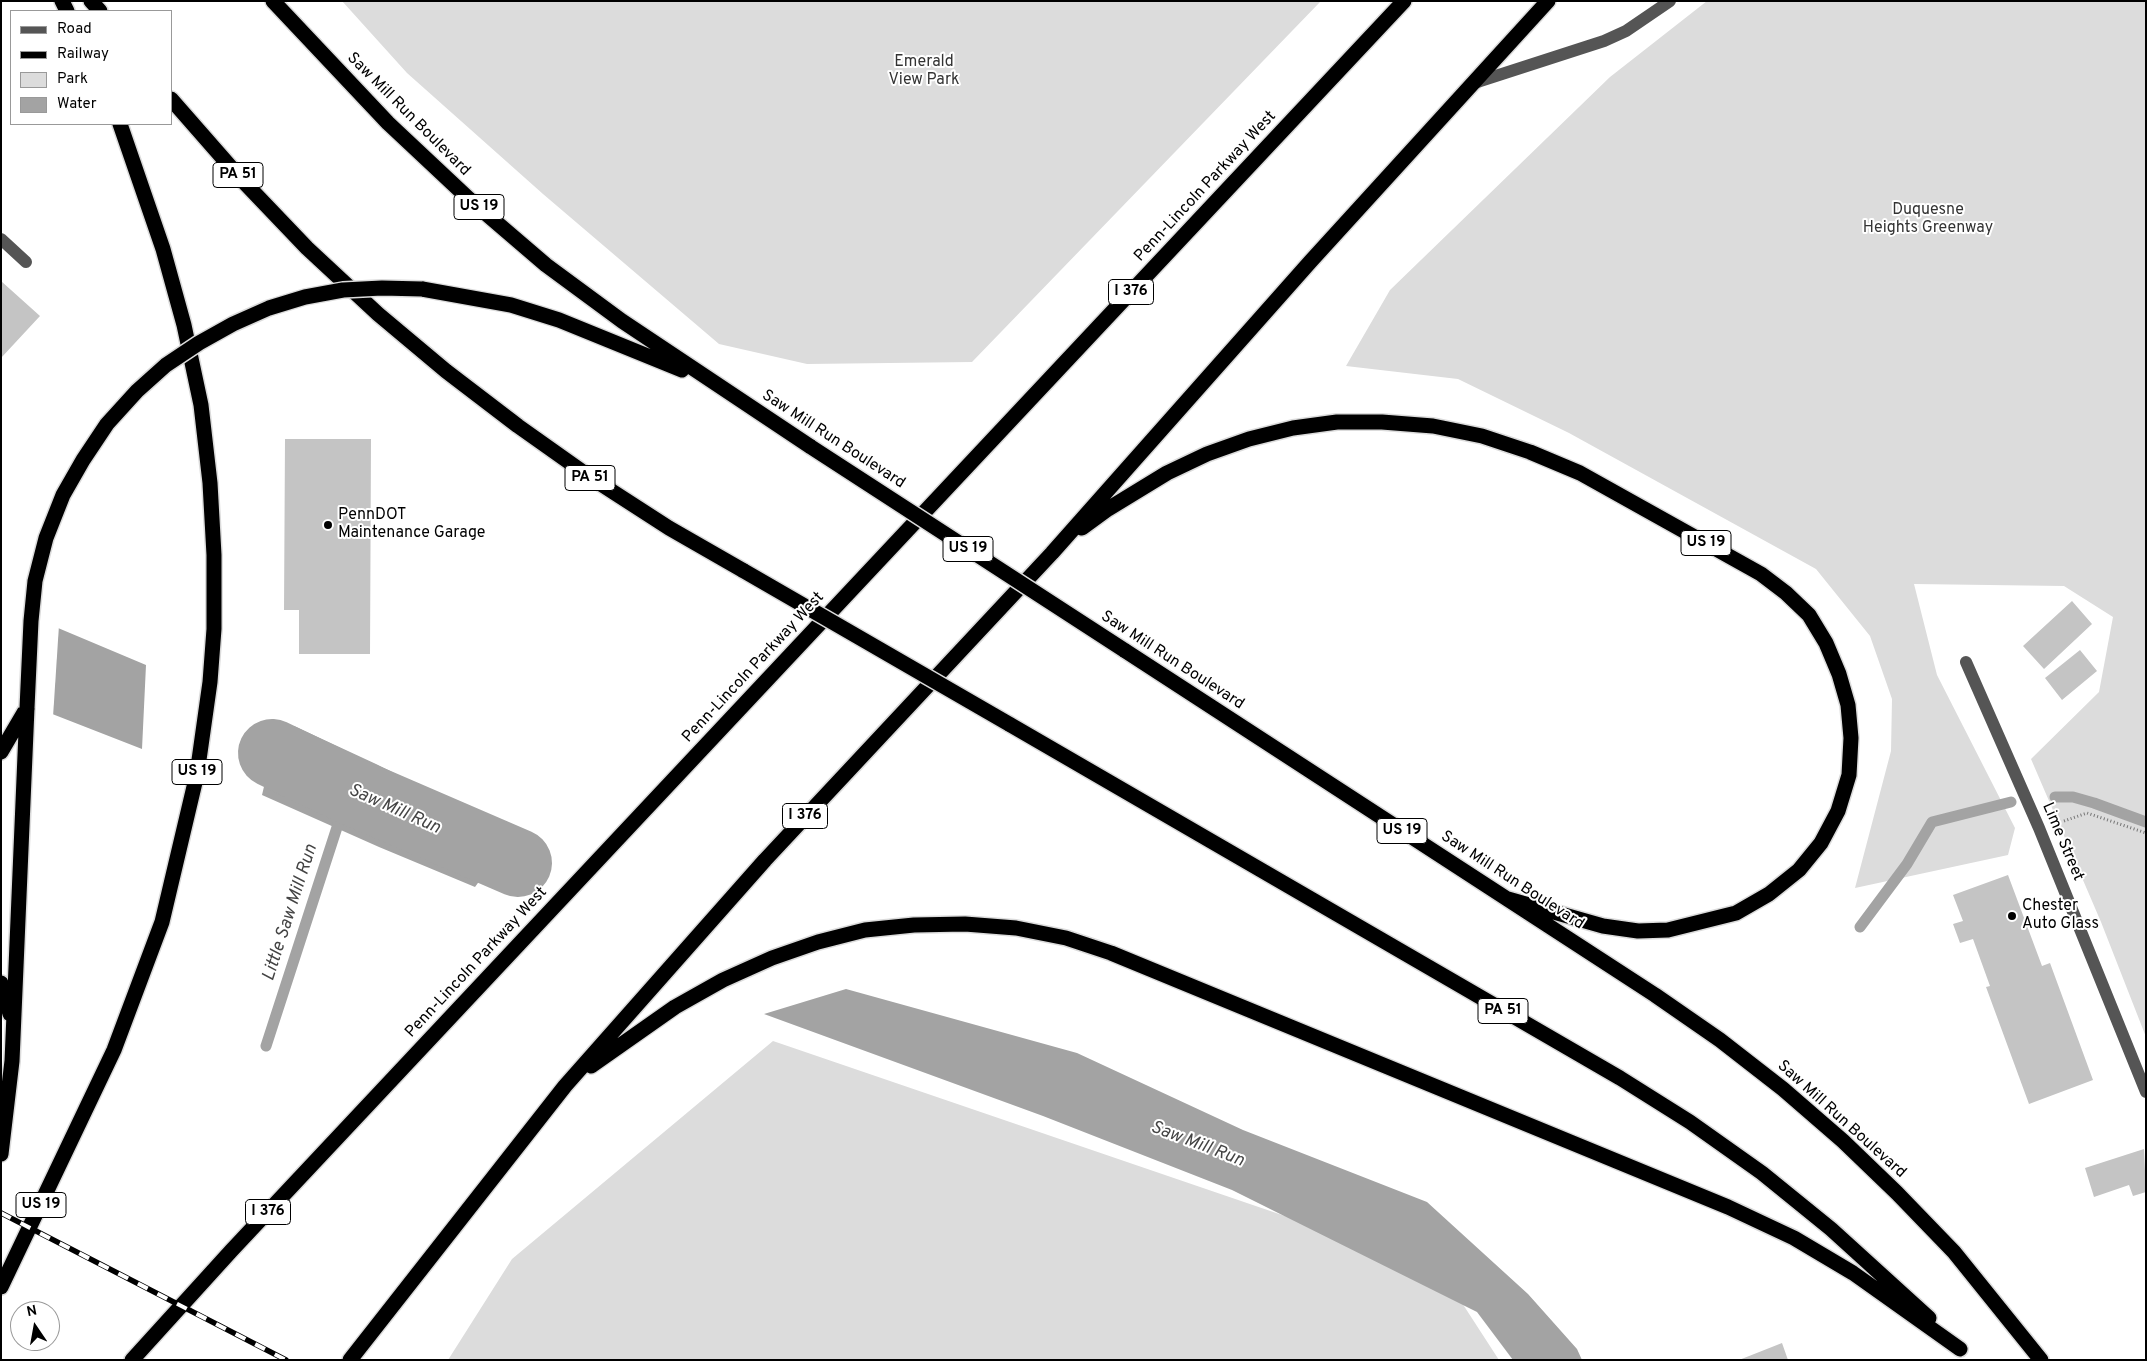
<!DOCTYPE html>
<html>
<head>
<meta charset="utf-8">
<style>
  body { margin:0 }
  #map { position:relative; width:2147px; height:1361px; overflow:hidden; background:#fff; font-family:Overpass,sans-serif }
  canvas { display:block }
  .frame { position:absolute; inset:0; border:2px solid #000; pointer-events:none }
  .legend { position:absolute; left:10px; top:10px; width:162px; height:115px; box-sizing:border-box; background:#fff; border:1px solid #999; margin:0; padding:6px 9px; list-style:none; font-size:15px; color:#000 }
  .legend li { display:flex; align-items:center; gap:10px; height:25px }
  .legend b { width:25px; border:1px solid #999 }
  .north { position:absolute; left:10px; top:1301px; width:50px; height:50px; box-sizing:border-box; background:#fff; border:1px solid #999; border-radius:50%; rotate:348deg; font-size:14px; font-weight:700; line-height:20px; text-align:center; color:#000 }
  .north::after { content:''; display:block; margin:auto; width:18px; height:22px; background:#000; clip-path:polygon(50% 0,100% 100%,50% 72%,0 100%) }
</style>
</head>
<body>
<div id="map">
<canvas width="2147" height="1361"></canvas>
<div class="frame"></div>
<ul class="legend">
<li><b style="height:6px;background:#555"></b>Road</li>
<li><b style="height:6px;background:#000"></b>Railway</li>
<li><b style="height:14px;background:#dcdcdc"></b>Park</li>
<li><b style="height:14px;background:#a3a3a3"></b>Water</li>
</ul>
<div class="north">N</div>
</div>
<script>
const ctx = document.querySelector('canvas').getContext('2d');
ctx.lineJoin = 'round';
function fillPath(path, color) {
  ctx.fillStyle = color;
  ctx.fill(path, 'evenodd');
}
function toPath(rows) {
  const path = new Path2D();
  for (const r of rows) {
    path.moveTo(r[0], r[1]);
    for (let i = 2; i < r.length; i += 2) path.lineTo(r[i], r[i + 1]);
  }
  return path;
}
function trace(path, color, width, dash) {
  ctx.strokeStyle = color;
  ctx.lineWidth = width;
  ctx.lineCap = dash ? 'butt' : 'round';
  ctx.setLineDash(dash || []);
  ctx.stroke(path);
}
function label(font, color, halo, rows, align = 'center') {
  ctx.font = font + ' Overpass,sans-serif';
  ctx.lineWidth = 4;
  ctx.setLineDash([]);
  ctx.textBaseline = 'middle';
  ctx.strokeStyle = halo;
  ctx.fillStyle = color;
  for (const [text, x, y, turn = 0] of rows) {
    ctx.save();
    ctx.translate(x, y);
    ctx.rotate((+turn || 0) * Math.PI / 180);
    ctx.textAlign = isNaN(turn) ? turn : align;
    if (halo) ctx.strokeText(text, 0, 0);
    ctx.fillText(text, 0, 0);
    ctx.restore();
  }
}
const green = toPath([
  [342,1,1321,1,972,362,807,364,719,344,543,194,407,73],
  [1707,1,2146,1,2146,1037,2101,922,2031,759,2099,692,2113,617,2064,586,1914,584,1937,675,2015,828,2008,855,1855,888,1891,751,1892,699,1870,636,1816,569,1569,433,1458,379,1346,366,1390,290,1610,77],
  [773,1041,1440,1269,1499,1360,448,1360,512,1259]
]);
const water = toPath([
  [1,604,146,665,142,749,1,694],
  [294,726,376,764,514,833,475,887,379,847,262,795,272,753],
  [846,989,1077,1053,1243,1130,1427,1202,1528,1294,1577,1349,1582,1360,1513,1360,1477,1312,1232,1190,1043,1116,764,1014]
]);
const pier = toPath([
  [2,601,59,625,53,717,1,696]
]);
const stream = toPath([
  [2055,797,2073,797,2094,803,2146,822],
  [1860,927,1907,864,1932,822,2011,802],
  [266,1046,341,815]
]);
const river = toPath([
  [272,753,349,790,518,863]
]);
const building = toPath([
  [1,281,40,316,1,358],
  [285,439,371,439,370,654,299,654,299,610,284,610],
  [2072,601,2092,624,2044,669,2023,646],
  [2080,650,2097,671,2062,700,2045,678],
  [2008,875,2042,966,2050,963,2093,1080,2029,1104,1986,987,1990,986,1973,939,1960,943,1953,924,1963,921,1953,895],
  [2144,1149,2146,1192,2133,1196,2129,1185,2094,1197,2085,1168],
  [1782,1343,1788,1360,1739,1360]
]);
const path = toPath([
  [2064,821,2087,813,2146,833]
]);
const minor = toPath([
  [1471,84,1604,41,1626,31,1670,1],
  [1,239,26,262],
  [1966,662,2039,828,2146,1092]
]);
const highway = toPath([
  [62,1,67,11],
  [91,1,100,11],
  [273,1,388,123,469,199,546,265,622,321,811,447],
  [171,99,242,180,307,248,378,314,446,371,518,426,590,477,669,528,744,571],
  [422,289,511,305,559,320,682,370],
  [1082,528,1108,509,1167,473,1207,454,1249,439,1293,428,1337,422,1382,422,1433,426,1482,436,1530,452,1580,473,1761,574,1786,593,1809,615,1826,643,1839,674,1848,705,1851,738,1849,775,1838,811,1821,843,1799,870,1769,894,1736,913,1668,930,1638,931,1603,926,1508,899],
  [1124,650,1655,995,1720,1040,1783,1089,1843,1141,1897,1193,1954,1252,2041,1360],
  [1009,724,1620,1078,1690,1122,1762,1173,1831,1229,1929,1318],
  [1,752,25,711],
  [1,983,10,1014],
  [591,1066,675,1007,723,980,772,958,818,942,865,930,914,925,965,924,1016,928,1066,938,1111,953,1728,1207,1794,1238,1853,1273,1960,1349],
  [1,1154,12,1061,27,708],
  [1,1287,114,1050,162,922,197,774,210,682,214,629,214,555,210,483,201,405,184,325,163,249,120,124],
  [132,1360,231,1251,1404,1],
  [350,1360,565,1086,765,860,1052,553,1310,262,1548,1]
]);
const rail = toPath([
  [1,1213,286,1360]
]);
const highwayBridge = toPath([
  [811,447,1124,650],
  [744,571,1009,724],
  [27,708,31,621,35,581,46,538,63,495,83,460,107,424,137,391,166,365,199,343,233,324,269,308,305,297,343,290,382,288,422,289]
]);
const markers = [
  [328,525,5,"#000"],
  [2012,916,5,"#000"]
];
const shields = [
  [238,175,50],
  [479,207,50],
  [1131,292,45],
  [590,478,50],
  [1706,543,50],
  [968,549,50],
  [197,772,50],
  [805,816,45],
  [1402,831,50],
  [1503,1011,50],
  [41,1205,50],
  [268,1212,45]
];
const shieldNames = [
  ["PA 51",238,175],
  ["US 19",479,207],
  ["I 376",1131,292],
  ["PA 51",590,478],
  ["US 19",1706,543],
  ["US 19",968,549],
  ["US 19",197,772],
  ["I 376",805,816],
  ["US 19",1402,831],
  ["PA 51",1503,1011],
  ["US 19",41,1205],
  ["I 376",268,1212]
];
const parkNames = [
  ["Emerald",924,63],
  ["View Park",924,81],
  ["Duquesne",1928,211],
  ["Heights Greenway",1928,229]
];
const streetNames = [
  ["Saw Mill Run Boulevard",408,115,45],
  ["Penn-Lincoln Parkway West",1206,187,-47],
  ["Saw Mill Run Boulevard",833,440,33],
  ["Saw Mill Run Boulevard",1172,661,33],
  ["Penn-Lincoln Parkway West",754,668,-47],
  ["Lime Street",2062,842,67],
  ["Saw Mill Run Boulevard",1512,881,33],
  ["Penn-Lincoln Parkway West",477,963,-47],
  ["Saw Mill Run Boulevard",1841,1120,42]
];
const poiNames = [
  ["PennDOT",338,516],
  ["Maintenance Garage",338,534],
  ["Chester",2022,907],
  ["Auto Glass",2022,925]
];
const waterNames = [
  ["Saw Mill Run",394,810,24],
  ["Little Saw Mill Run",291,913,-72],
  ["Saw Mill Run",1197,1145,21]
];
fillPath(green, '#dcdcdc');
fillPath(water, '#a3a3a3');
fillPath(pier, '#fff');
trace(stream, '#a3a3a3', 11);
trace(river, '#a3a3a3', 68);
fillPath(building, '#c4c4c4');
trace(highway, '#dbdbdb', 18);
trace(path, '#777', 3, [1, 2.5]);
trace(minor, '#555', 12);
trace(highway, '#000', 15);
trace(rail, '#000', 5.5);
trace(rail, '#fff', 4, [11]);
trace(highwayBridge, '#dbdbdb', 18, []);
trace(highwayBridge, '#000', 15);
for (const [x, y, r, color] of markers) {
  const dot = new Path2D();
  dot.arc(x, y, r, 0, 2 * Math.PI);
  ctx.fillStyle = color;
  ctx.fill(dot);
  trace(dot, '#fff', 2);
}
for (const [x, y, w] of shields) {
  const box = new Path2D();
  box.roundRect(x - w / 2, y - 12.5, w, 25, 4);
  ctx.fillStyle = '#fff';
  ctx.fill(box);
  trace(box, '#000', 1);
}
label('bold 15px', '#000', null, shieldNames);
label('16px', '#333', '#fff', parkNames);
label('16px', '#000', '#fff', streetNames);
label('16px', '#000', '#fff', poiNames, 'left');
label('italic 18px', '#444', '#fff', waterNames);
</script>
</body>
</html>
